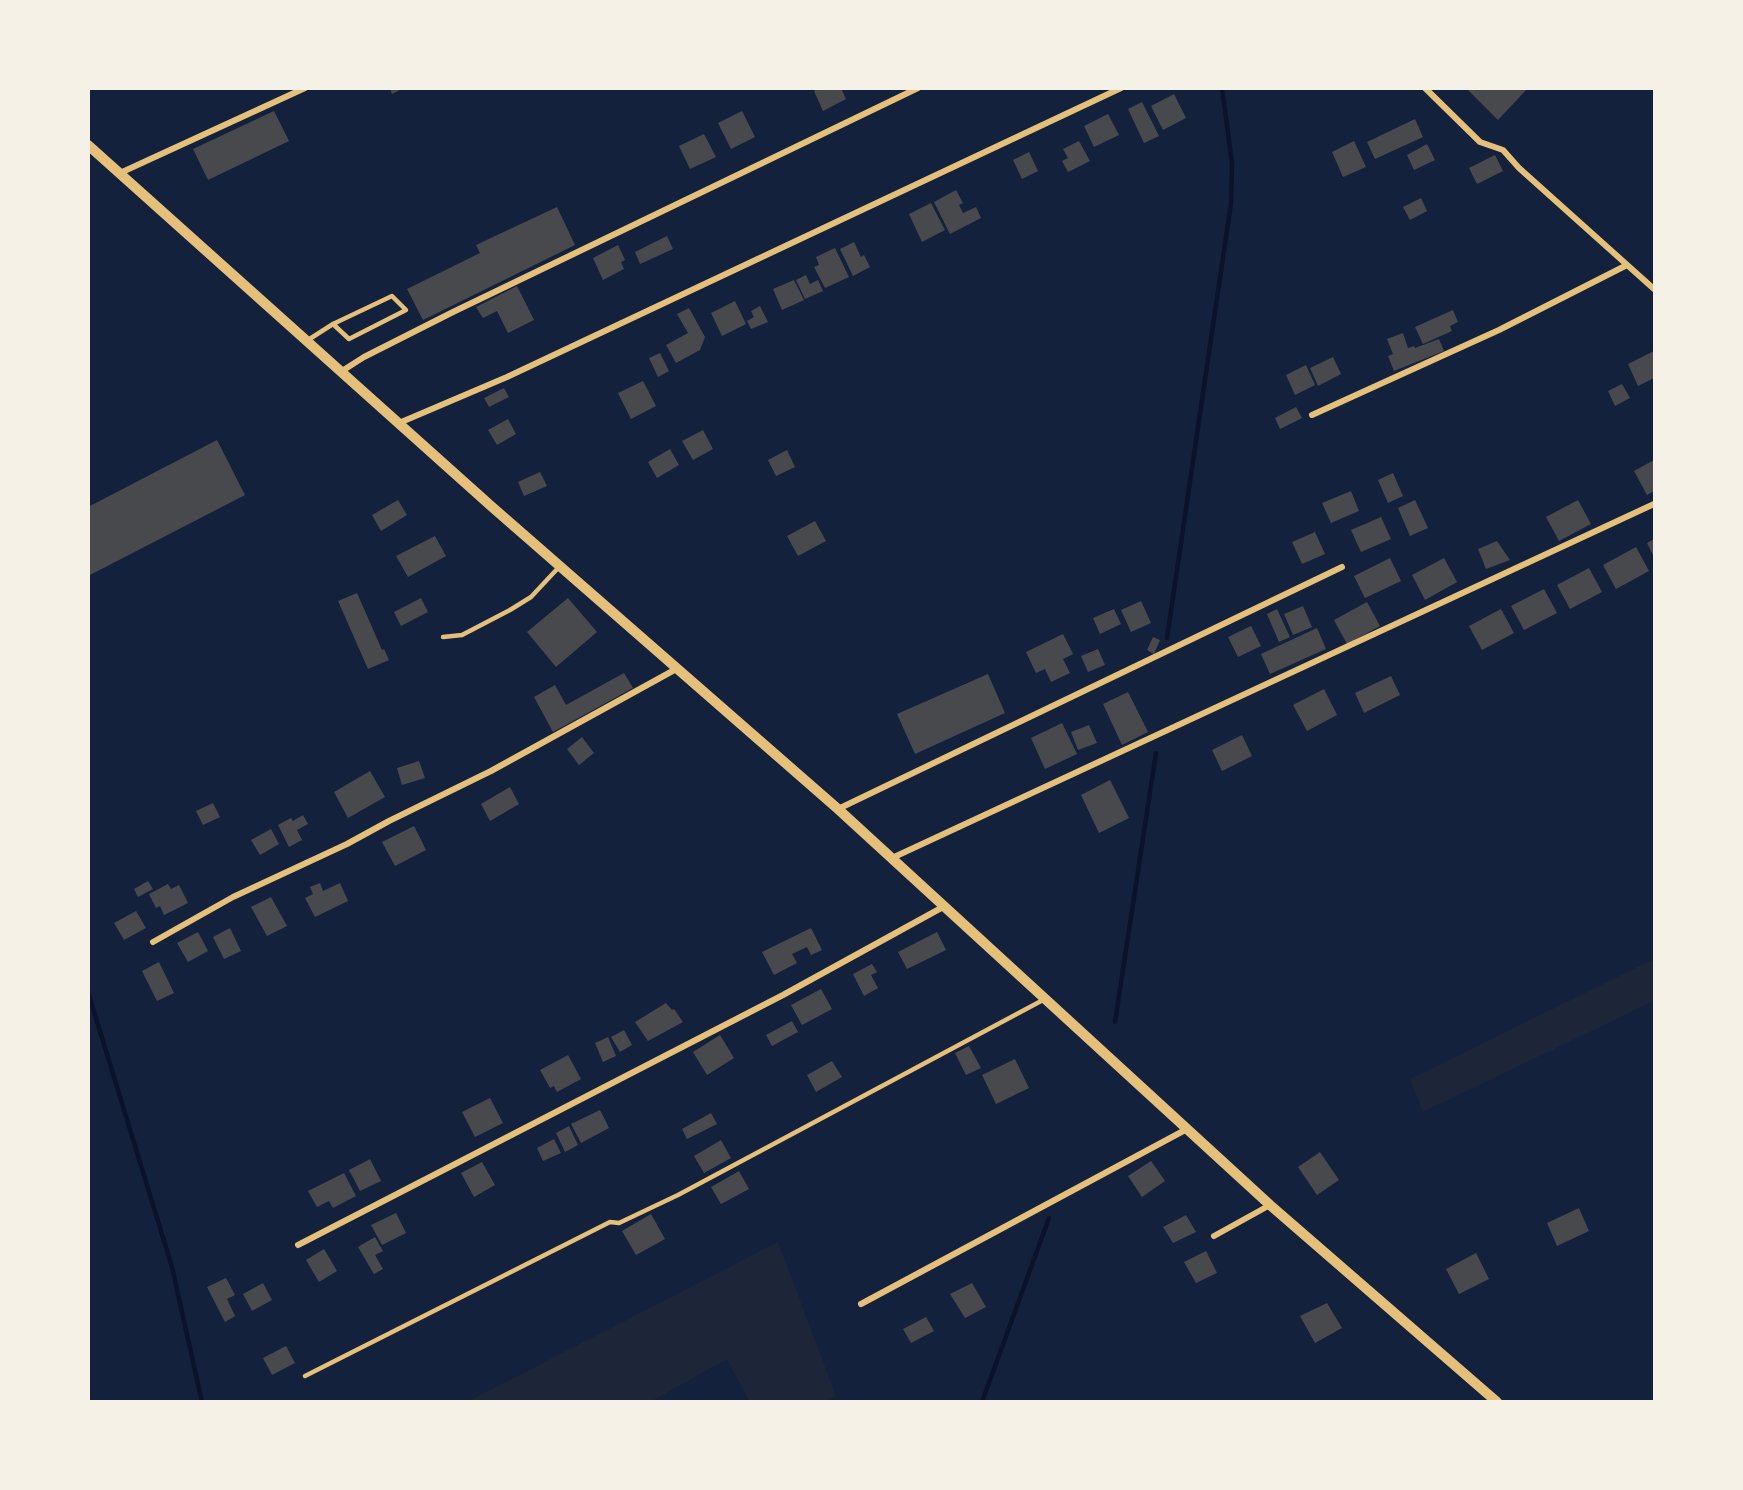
<!DOCTYPE html>
<html>
<head>
<meta charset="utf-8">
<style>
  body { margin:0 }
  #map { position:relative; width:1743px; height:1490px; overflow:hidden; background:#14213d; font-family:"Exo 2",sans-serif }
  canvas { display:block }
  .frame { position:absolute; inset:0; border:90px solid #f6f1e7; pointer-events:none }
</style>
</head>
<body>
<div id="map">
<canvas width="1743" height="1490"></canvas>
<div class="frame"></div>
</div>
<script>
const ctx = document.querySelector('canvas').getContext('2d');
ctx.lineJoin = 'round';
function fillPath(path, color) {
  ctx.fillStyle = color;
  ctx.fill(path, 'evenodd');
}
function toPath(rows) {
  const path = new Path2D();
  for (const r of rows) {
    path.moveTo(r[0], r[1]);
    for (let i = 2; i < r.length; i += 2) path.lineTo(r[i], r[i + 1]);
  }
  return path;
}
function trace(path, color, width, dash) {
  ctx.strokeStyle = color;
  ctx.lineWidth = width;
  ctx.lineCap = dash ? 'butt' : 'round';
  ctx.setLineDash(dash || []);
  ctx.stroke(path);
}
const green = toPath([
  [1654,959,1654,1001,1423,1112,1410,1079],
  [778,1242,836,1396,827,1401,749,1401,727,1359,652,1401,469,1401]
]);
const stream = toPath([
  [1167,638,1231,203,1232,163,1222,88],
  [88,992,172,1267,202,1402],
  [1115,1022,1156,753],
  [982,1402,1049,1218]
]);
const building = toPath([
  [390,88,404,88,392,94],
  [818,88,841,88,846,99,823,111,814,91],
  [1466,88,1528,88,1498,120],
  [1174,94,1186,118,1163,130,1151,106],
  [1142,102,1159,136,1144,143,1128,109],
  [274,111,289,141,208,180,193,149],
  [742,111,755,137,731,149,718,123],
  [1108,114,1119,135,1094,147,1084,126],
  [1415,119,1423,137,1375,159,1367,142],
  [704,134,716,157,690,169,679,146],
  [1079,141,1090,161,1068,172,1062,161,1068,158,1063,149],
  [1354,141,1366,167,1343,177,1332,152],
  [1427,144,1435,160,1414,170,1407,155],
  [1029,152,1038,171,1022,179,1013,160],
  [1495,155,1503,171,1477,184,1469,168],
  [956,190,963,203,959,205,963,213,976,207,981,218,950,234,934,202],
  [1421,198,1427,211,1410,220,1403,207],
  [931,203,945,230,922,242,909,214],
  [557,207,575,245,423,320,407,289,480,253,476,245],
  [667,236,673,249,640,264,635,252],
  [854,242,861,257,864,255,870,267,853,276,840,249],
  [618,245,625,260,621,262,624,269,603,280,593,258],
  [835,248,849,277,825,288,814,267,819,265,816,257],
  [806,275,810,284,818,280,823,291,805,299,796,280],
  [794,280,804,300,782,310,773,289],
  [517,286,534,320,508,333,497,311,483,318,476,307],
  [735,301,746,324,722,336,711,313],
  [760,306,768,322,751,329,747,321,754,317,751,311],
  [689,308,705,337,700,350,676,363,666,345,688,333,677,314],
  [1453,310,1458,322,1450,326,1452,331,1423,344,1415,327],
  [1403,333,1408,348,1414,346,1415,348,1439,339,1444,351,1394,371,1388,356,1393,354,1387,339],
  [1654,351,1654,378,1638,386,1628,364],
  [660,353,669,371,658,377,649,358],
  [1333,357,1341,374,1318,386,1310,368],
  [1306,365,1315,385,1295,395,1286,375],
  [643,381,656,406,631,419,618,393],
  [1622,384,1630,398,1615,406,1608,391],
  [504,388,509,397,489,407,484,398],
  [1296,407,1302,418,1280,429,1275,418],
  [508,419,516,434,497,445,488,430],
  [703,430,713,449,693,460,682,441],
  [217,440,245,495,88,576,88,507],
  [670,449,679,465,657,478,648,462],
  [787,450,795,467,776,476,768,460],
  [1654,460,1654,491,1647,495,1634,471],
  [540,472,547,486,524,496,518,482],
  [1393,473,1403,496,1388,503,1378,480],
  [1351,491,1359,511,1331,523,1322,503],
  [398,500,407,515,381,531,372,515],
  [1415,500,1428,528,1410,536,1398,508],
  [1578,500,1591,524,1559,541,1546,517],
  [1381,517,1391,539,1361,552,1351,530],
  [815,521,826,541,798,556,787,536],
  [1315,532,1325,554,1302,564,1292,542],
  [435,536,446,556,408,577,396,556],
  [1654,539,1654,557,1647,543],
  [1497,541,1510,560,1486,569,1478,549],
  [1636,547,1649,571,1616,589,1603,565],
  [1390,558,1401,581,1365,598,1354,576],
  [1444,558,1457,582,1425,600,1412,575],
  [1589,568,1602,592,1570,609,1557,585],
  [1544,589,1557,613,1524,630,1511,606],
  [357,593,382,650,384,649,389,660,368,669,338,601],
  [421,598,428,612,401,626,394,612],
  [568,598,597,632,556,667,527,632],
  [1141,601,1151,623,1131,632,1121,610],
  [1367,602,1380,626,1347,644,1334,620],
  [1303,606,1312,627,1293,635,1284,614],
  [1114,609,1121,624,1100,634,1093,618],
  [1277,609,1290,637,1279,642,1267,614],
  [1501,609,1514,633,1482,650,1469,626],
  [1251,626,1261,646,1238,657,1228,637],
  [1317,628,1326,649,1270,674,1261,654],
  [1063,634,1073,654,1063,659,1070,673,1051,682,1045,669,1036,673,1026,652],
  [1153,637,1160,640,1154,654,1147,650],
  [1098,649,1105,665,1088,672,1081,656],
  [624,673,633,688,553,732,534,697,555,685,566,705],
  [988,674,1005,713,915,754,897,714],
  [1391,676,1400,695,1364,713,1355,693],
  [1324,689,1337,715,1307,731,1293,705],
  [1128,692,1148,732,1122,745,1103,704],
  [1062,723,1077,754,1045,769,1031,738],
  [1089,725,1097,743,1078,750,1071,732],
  [1242,735,1252,756,1222,771,1212,750],
  [582,737,594,753,579,765,567,749],
  [419,761,425,778,402,785,397,768],
  [370,771,385,797,348,818,334,792],
  [1110,780,1129,818,1099,833,1081,795],
  [510,787,519,804,490,821,481,804],
  [213,803,220,817,203,825,196,811],
  [303,815,308,824,297,830,302,840,289,847,278,825,291,818,293,821],
  [414,826,426,850,395,866,382,842],
  [271,829,279,844,260,855,251,840],
  [148,881,153,889,138,897,134,889],
  [320,883,323,891,340,883,348,901,315,917,305,898,313,894,310,887],
  [168,884,171,889,179,885,188,903,164,915,160,906,156,908,149,894],
  [271,897,287,926,267,936,251,907],
  [136,911,146,928,124,940,114,923],
  [230,928,241,951,224,959,213,937],
  [811,928,822,950,811,955,807,947,792,954,797,963,774,975,762,952],
  [198,932,208,951,188,962,177,943],
  [937,932,946,950,907,969,898,952],
  [159,962,174,993,157,1001,142,971],
  [872,964,877,972,871,975,878,988,864,996,853,974],
  [821,989,832,1009,802,1025,791,1005],
  [666,1003,672,1010,674,1009,683,1022,648,1041,635,1022],
  [792,1021,798,1032,772,1046,766,1035],
  [624,1030,632,1045,620,1052,611,1037],
  [720,1035,734,1058,707,1075,693,1052],
  [608,1037,616,1056,603,1062,595,1043],
  [969,1046,981,1068,966,1075,955,1053],
  [568,1055,581,1079,557,1092,554,1086,550,1088,540,1070],
  [1015,1059,1029,1088,996,1104,982,1075],
  [832,1061,842,1077,816,1092,807,1075],
  [490,1098,503,1123,475,1137,462,1112],
  [600,1110,609,1128,581,1143,571,1124],
  [711,1113,717,1124,687,1139,682,1129],
  [569,1126,578,1145,565,1152,556,1133],
  [554,1139,561,1153,543,1161,537,1148],
  [721,1140,731,1158,704,1173,694,1156],
  [1320,1152,1339,1180,1317,1195,1298,1167],
  [370,1159,381,1181,360,1191,349,1170],
  [1151,1161,1165,1181,1142,1197,1128,1176],
  [482,1162,495,1185,474,1197,461,1173],
  [739,1171,749,1189,721,1204,711,1187],
  [344,1173,356,1196,333,1208,329,1201,317,1207,308,1191],
  [1579,1208,1589,1231,1557,1246,1547,1223],
  [396,1213,406,1233,382,1245,371,1225],
  [651,1214,665,1239,636,1255,622,1231],
  [1186,1215,1196,1232,1173,1243,1163,1227],
  [375,1237,383,1251,375,1255,383,1269,374,1274,358,1247],
  [324,1249,337,1271,319,1282,306,1260],
  [1206,1251,1217,1273,1196,1283,1184,1262],
  [1476,1253,1489,1279,1459,1294,1446,1269],
  [226,1278,235,1295,227,1299,235,1316,225,1322,207,1287],
  [263,1283,272,1300,252,1311,243,1294],
  [972,1283,986,1307,965,1318,950,1294],
  [1327,1303,1342,1328,1315,1343,1300,1316],
  [926,1317,934,1331,911,1343,903,1329],
  [286,1346,295,1363,272,1375,263,1358]
]);
const service = toPath([
  [308,340,333,324,392,296,406,310,349,339,333,324],
  [443,637,462,635,510,610,531,597,559,567],
  [305,1376,610,1222,619,1223,678,1195,1043,1000]
]);
const minor = toPath([
  [1425,88,1480,142,1503,150,1519,168,1654,289],
  [120,173,305,88],
  [342,371,364,357,453,312,918,88],
  [1312,415,1499,330,1627,265],
  [399,423,507,377,1121,88],
  [838,809,1342,567],
  [892,858,1654,504],
  [153,942,233,897,347,844,389,821,491,771,678,668],
  [1214,1236,1270,1205],
  [298,1245,783,995,943,907],
  [861,1304,1187,1129]
]);
const tertiary = toPath([
  [88,145,491,506,838,809,1270,1205,1497,1402]
]);
fillPath(green, '#1d2539');
trace(stream, '#0b132b', 4.5);
fillPath(building, '#48494c');
trace(service, '#e5c07b', 4.5);
trace(minor, '#e5c07b', 6);
trace(tertiary, '#e5c07b', 10);
</script>
</body>
</html>
